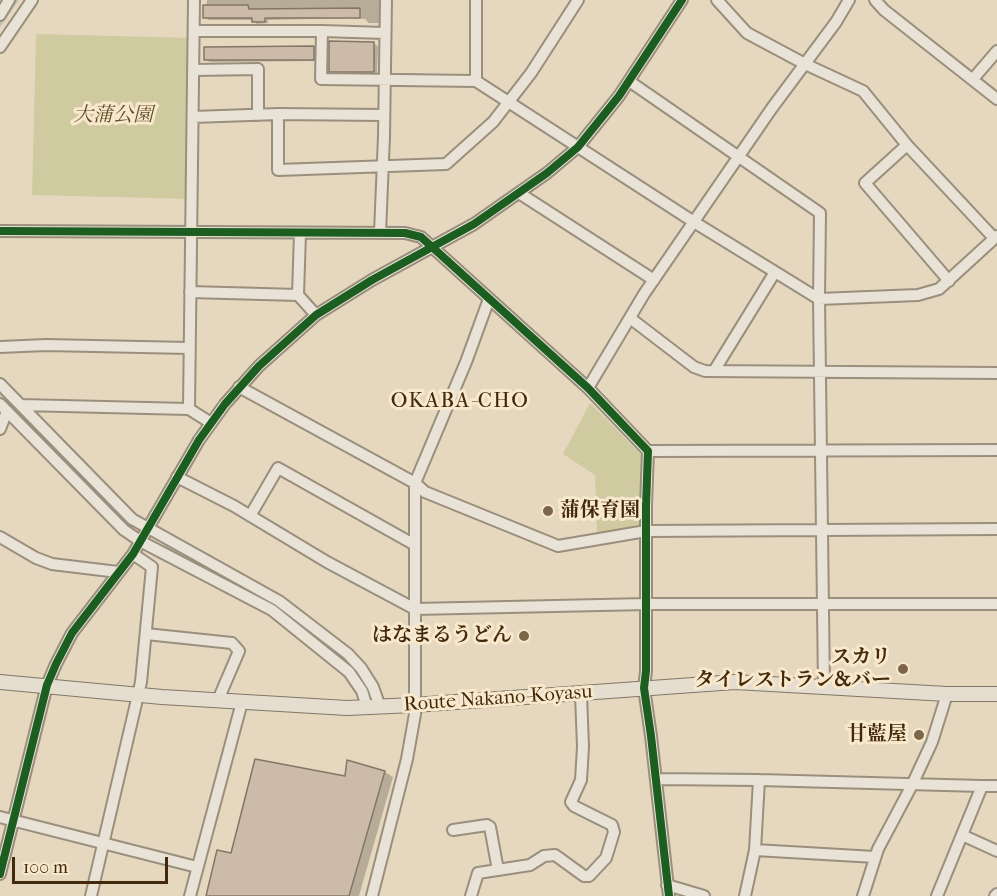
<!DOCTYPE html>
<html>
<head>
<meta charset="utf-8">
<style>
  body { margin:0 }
  #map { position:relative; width:997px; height:896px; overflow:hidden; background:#e5d8bf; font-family:"IM FELL French Canon",serif }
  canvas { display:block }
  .scale { position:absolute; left:12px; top:857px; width:156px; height:27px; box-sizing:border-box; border:3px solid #43290b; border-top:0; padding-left:8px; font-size:18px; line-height:21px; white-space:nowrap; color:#43290b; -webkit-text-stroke:4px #f8e8cc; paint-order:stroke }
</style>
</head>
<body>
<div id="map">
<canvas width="997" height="896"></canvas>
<div class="scale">100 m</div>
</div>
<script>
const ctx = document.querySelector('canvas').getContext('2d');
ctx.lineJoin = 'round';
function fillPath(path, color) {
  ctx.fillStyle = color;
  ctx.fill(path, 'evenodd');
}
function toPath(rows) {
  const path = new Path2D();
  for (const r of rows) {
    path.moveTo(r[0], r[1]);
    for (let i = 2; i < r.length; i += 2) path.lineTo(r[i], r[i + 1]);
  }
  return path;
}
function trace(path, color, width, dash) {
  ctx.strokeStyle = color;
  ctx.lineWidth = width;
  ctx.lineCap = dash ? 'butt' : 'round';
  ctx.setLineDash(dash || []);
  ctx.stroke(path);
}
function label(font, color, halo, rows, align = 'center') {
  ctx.font = font + ' "IM FELL French Canon","Noto Serif JP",serif';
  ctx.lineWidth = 6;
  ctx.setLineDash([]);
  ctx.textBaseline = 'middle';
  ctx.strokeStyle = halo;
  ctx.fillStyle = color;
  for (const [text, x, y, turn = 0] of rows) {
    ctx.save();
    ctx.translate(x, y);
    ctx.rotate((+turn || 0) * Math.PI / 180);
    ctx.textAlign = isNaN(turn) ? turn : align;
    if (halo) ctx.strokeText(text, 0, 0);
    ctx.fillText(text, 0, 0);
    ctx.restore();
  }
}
const green = toPath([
  [36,34,194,38,192,199,32,195],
  [590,403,641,454,640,525,597,534,595,475,563,454]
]);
const shadow = toPath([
  [207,0,379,0,380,23,369,23,365,19,352,18,268,20,268,23,257,24,253,20,209,20,205,18],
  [374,44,378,46,377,74,334,73,330,71],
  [314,48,318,50,317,61,210,62,206,60],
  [385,772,393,777,359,896,207,896,232,854,346,778]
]);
const stream = toPath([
  [0,25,17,0],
  [0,393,125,523,129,525],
  [165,546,254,595],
  [281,610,344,660,359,675,369,695]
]);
const building = toPath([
  [203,5,248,5,249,9,360,8,360,18,265,18,265,22,252,22,252,18,203,18,203,5],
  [329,41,374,42,374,72,329,72,329,41],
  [314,46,314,60,204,60,204,47,314,46],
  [255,759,345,776,347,760,385,771,349,896,206,896,217,850,231,853,255,759]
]);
const minor = toPath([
  [194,0,189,409,211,423],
  [476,0,476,81,694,222,819,299,918,295,939,289,997,236],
  [717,0,747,33,805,64,863,91,907,145,994,238],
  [875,0,884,10,997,99],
  [0,15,9,0],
  [194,31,322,31,321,79,476,81],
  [322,31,385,33],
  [0,47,32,0],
  [194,70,258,69,258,115],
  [973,79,997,51],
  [629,81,820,213,819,299,824,686],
  [278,114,384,115],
  [193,117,278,114,278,170,446,164,493,122,531,73,578,0],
  [907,145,865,183,949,281],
  [519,193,654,280],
  [0,231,405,233,421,237,588,388,648,451,646,506,646,671,644,688,651,736,669,896],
  [300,233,298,295,316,315],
  [380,233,384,136,386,0],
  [190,292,298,295],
  [630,318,694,367,705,371,997,373],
  [0,347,46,345,189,348],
  [714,371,775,272],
  [0,384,132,519,279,601,348,654,361,668,373,687,380,707],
  [239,387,415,483,425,492,558,546,646,531,997,529],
  [588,388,644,294,772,108,836,22,849,0],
  [0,404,124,530,140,541,272,610,349,672,362,691,367,707],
  [21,405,189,409],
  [0,429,7,411],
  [648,451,997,450],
  [177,477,234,506,327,562,415,609,647,604,997,604],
  [250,516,278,468,415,545],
  [0,537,36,558,52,564,118,572],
  [146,634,232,643,239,651,218,700],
  [656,779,759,780,982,786,937,896],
  [982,786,997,786],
  [0,817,197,867],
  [453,830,487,825,490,827,498,870],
  [962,835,997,851],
  [755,850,875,857],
  [0,874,47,685,56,664,72,633,133,554,199,440,225,404,259,366,316,315,372,280,474,224,547,173,578,147,619,96,682,0],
  [667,885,704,896],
  [91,896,141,682,152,567,133,554],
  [190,896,242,702],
  [372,896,407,759,415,714,415,483,466,362,489,299],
  [471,896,478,873,530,865,544,856,555,855,584,876,589,876,606,858,614,832,612,825,574,806,571,802,581,780,583,747,581,694],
  [745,896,755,850,759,780],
  [863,896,878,849,912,785,932,742,947,694],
  [995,896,997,894]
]);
const major = toPath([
  [0,682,162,697,347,708,414,705,735,682,947,694,997,694]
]);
const cycleway = toPath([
  [0,231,405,233,421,237,588,388,648,451,646,506,646,671,644,688,651,736,669,896],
  [0,874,47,685,56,664,72,633,133,554,199,440,225,404,259,366,316,315,372,280,474,224,547,173,578,147,619,96,682,0]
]);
const markers = [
  [548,511,6,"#7c664a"],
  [524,636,6,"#7c664a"],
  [903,669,6,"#7c664a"],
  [919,735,6,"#7c664a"]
];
const parkNames = [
  ["大蒲公園",113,116]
];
const poiNames = [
  ["蒲保育園",560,511,"left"],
  ["はなまるうどん",512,636],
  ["スカリ",891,658],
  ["タイレストラン&バー",891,681],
  ["甘藍屋",907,735]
];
const streetNames = [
  ["Route Nakano-Koyasu",498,699,-4]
];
const neighbourhoodNames = [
  ["OKABA-CHO",460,402]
];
fillPath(green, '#d0caa1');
fillPath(shadow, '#0003');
trace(stream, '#b3c4ae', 3);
fillPath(building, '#ccbba8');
trace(building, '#827766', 1.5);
trace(minor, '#9a8f7d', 14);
trace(major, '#827766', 16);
trace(minor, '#e9e2d6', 10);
trace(major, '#e5ddcf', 14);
trace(cycleway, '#1b5e20', 8);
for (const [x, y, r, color] of markers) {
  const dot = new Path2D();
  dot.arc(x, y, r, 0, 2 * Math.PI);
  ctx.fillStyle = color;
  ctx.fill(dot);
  trace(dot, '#f8e8cc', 2);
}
label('italic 20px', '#624e2a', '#f8e8cc', parkNames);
label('bold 20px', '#43290b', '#f8e8cc', poiNames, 'right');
label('20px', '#43290b', '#f8e8cc', streetNames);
ctx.letterSpacing = '1.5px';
label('21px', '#43290b', '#f8e8cc', neighbourhoodNames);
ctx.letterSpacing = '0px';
</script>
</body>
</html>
